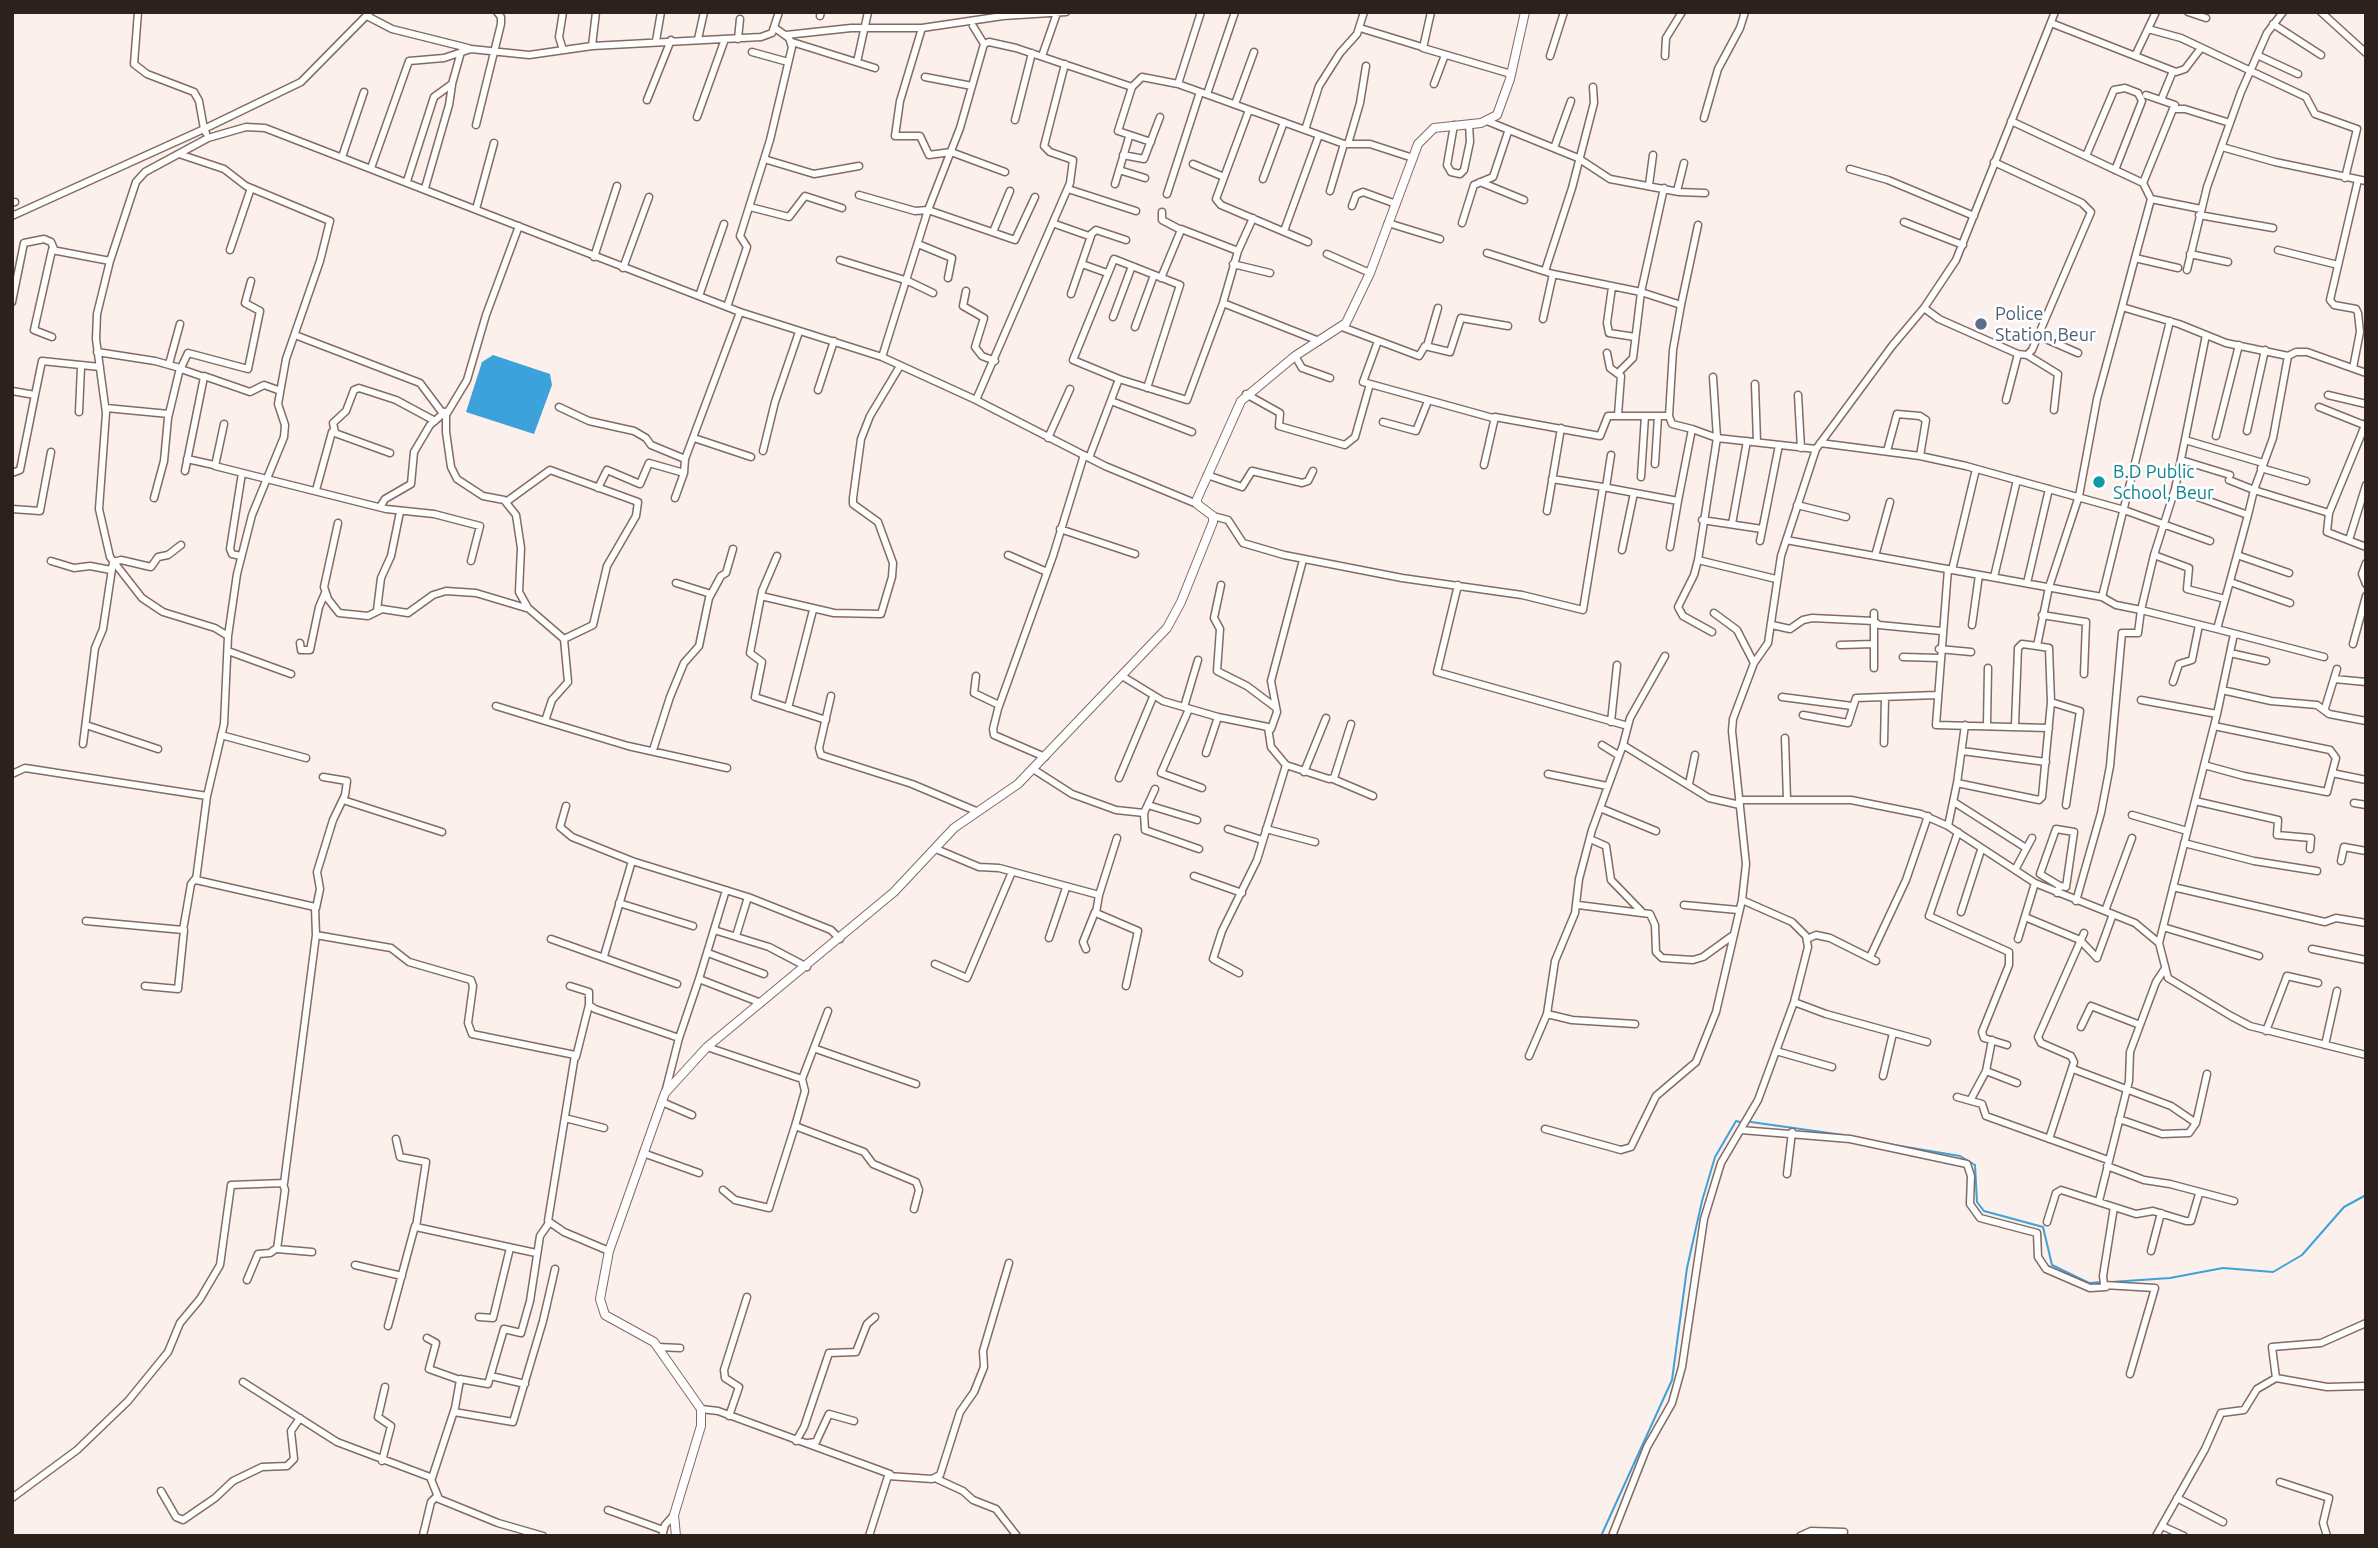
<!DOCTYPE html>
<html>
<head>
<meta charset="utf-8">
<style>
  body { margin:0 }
  #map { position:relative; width:2378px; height:1548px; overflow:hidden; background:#fbf0eb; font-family:Ubuntu,sans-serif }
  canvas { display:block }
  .frame { position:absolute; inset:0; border:14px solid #2c211d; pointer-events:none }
</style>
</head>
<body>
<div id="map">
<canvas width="2378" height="1548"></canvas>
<div class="frame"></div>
</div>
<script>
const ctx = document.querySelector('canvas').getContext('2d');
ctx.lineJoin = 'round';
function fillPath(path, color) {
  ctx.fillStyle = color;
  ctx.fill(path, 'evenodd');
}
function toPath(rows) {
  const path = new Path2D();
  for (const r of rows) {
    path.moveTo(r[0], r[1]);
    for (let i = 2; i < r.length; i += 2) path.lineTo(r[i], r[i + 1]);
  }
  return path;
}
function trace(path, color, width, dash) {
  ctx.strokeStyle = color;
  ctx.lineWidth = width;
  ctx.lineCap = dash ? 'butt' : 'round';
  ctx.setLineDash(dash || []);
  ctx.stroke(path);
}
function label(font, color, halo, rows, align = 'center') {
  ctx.font = font + ' Ubuntu,sans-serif';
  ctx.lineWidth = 5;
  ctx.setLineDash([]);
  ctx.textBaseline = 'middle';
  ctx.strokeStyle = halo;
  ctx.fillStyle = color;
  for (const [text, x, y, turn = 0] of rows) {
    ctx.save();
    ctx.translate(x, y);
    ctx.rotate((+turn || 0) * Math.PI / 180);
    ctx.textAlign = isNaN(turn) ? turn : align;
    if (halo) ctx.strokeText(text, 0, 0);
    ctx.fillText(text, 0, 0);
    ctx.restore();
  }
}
const water = toPath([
  [493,355,550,374,552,385,534,434,466,412,482,362]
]);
const stream = toPath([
  [1751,1122,1843,1135],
  [1876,1142,1960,1156,1975,1165,1977,1202,1984,1211,2043,1227,2052,1265,2089,1283,2102,1282],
  [2111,1282,2170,1278,2223,1268,2273,1272,2302,1255,2344,1207,2366,1195],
  [1601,1536,1672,1380,1687,1268,1702,1201,1715,1157,1736,1121,1740,1122]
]);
const minor = toPath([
  [138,12,134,64,147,74,194,92,199,101,204,129,301,82,370,12],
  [563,12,559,37,563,50],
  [1431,12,1423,48,1511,74],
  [2188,12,2206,18],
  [2321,12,2366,53],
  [367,16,392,29,468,48],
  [820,16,821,12],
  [2051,23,2176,72,2185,69,2201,48],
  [2273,24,2321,55],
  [922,28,900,101,895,136,920,136,929,155,951,152,1005,172],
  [1360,28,1422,47],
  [2148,29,2181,38,2306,97,2315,114,2357,129,2345,178],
  [786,35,851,28,922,28,1003,16,1066,12],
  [698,39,704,12],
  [738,39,740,19],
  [656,41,661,12],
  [792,42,875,68],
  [984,44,989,42,1016,48,1132,87],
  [592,46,596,12],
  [752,52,788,62],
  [2257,55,2298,74],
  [1042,56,1057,13],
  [1550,56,1564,12],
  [1665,56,1666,38,1682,12],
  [2135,56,2156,12],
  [857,62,868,12],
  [925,77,972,86],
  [1178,84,1201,12],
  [1434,84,1445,55],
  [1207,94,1235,12],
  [2146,95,2175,105],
  [647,100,671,40],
  [2161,100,2173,71],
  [1235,104,1254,52],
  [1249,110,1216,199,1221,205,1308,242],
  [697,117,725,39],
  [1704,118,1718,69,1740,28,1745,12],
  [1015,120,1032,53],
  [1487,121,1578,158,1610,179,1679,192,1705,193],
  [2011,121,2143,183,2151,199],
  [476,125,501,24,501,17,497,12],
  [1454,125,1447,165,1451,172,1460,174,1464,170,1470,142,1469,124],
  [1305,130,1319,86,1340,53,1357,34,1364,12],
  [1151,142,1118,131,1132,87,1142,77,1178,84,1344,144,1370,144,1413,158],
  [1348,144,1360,103,1366,66],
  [2222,147,2275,162,2366,181],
  [1554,148,1571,101],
  [182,155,224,169,246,186,330,221,320,261,286,359,278,404,285,425,284,437,252,515,237,574,228,636],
  [1123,155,1144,159,1160,117],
  [2086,156,2114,90,2125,88,2138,93,2142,101,2115,170],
  [342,157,364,92],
  [764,159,814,174,859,166],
  [1193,164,1224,177],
  [371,168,409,61,444,58,471,49,529,55,592,46,761,37,772,33,779,12],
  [1850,169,1888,180,1974,216],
  [1119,170,1145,178],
  [1263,179,1284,122],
  [407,181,434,97,452,84,461,52],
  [1480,182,1524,200],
  [2143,183,2173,109,2185,109,2230,123],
  [1115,184,1129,137],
  [1649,185,1653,155],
  [425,188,449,105,452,85],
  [1068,189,1136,211],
  [1330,191,1344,144],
  [1677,191,1684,163],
  [1167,194,1200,92],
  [859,195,915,211,928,210,1015,240,1035,197],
  [12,203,15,202],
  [1352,206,1356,195,1363,192,1396,204],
  [750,207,789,217,805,196,842,208],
  [476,209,494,143],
  [2199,215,2273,228],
  [12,216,204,129,206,133],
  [1904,222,1963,245],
  [1388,223,1440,239],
  [1462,223,1474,185,1493,177,1508,132],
  [1055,224,1089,236,1096,230,1126,240],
  [519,226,486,315,467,380,446,415,446,432,451,467,457,479,483,496,504,500,516,515,521,548,519,592,528,608,564,639,568,682,552,700,545,721,628,746,727,768],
  [1181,229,1238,251,1253,218],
  [1284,231,1319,135],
  [993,232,1010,191],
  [918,244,952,258,948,278],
  [230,250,251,188],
  [2278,250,2338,265],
  [1487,253,1553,274,1641,292,1681,305,1673,350,1669,416,1672,424,1692,429],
  [1327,254,1370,273],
  [2190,254,2228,262],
  [594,257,617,186],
  [2135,258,2151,199,2201,209],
  [840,260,908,281,933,293],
  [1082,264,1107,273],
  [1233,264,1270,273],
  [623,268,649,197],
  [2178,268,2135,258,2122,307,2179,324,2226,343,2288,356,2273,438,2254,490,2229,480],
  [2187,270,2207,187,2241,92,2267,33,2283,12],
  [1545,271,1572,188,1594,103,1593,87],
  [1161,278,1181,230,1162,220,1162,212],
  [1612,287,1607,323,1609,333,1635,337],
  [966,291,963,306,984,318,975,347,982,356,995,361],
  [1071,294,1091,236],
  [699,296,724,224],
  [12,302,24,243,44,239,51,242,54,249],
  [1223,303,1319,341],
  [1681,305,1698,225],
  [727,307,747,247,740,236,770,140,792,47,789,38,775,28],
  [1924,308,1939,319,2018,354,2027,355,2032,350,2091,212,2082,203,1994,162],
  [1113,317,1132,266],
  [1543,319,1553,274],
  [1135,327,1154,275],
  [1342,327,1419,356,1425,346,1450,352,1461,318,1508,326],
  [295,335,420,383,441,411,447,413],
  [2039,336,2078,353],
  [52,337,34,330,52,250,110,261],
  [1378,341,1363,382,1493,418],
  [1427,346,1438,308],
  [97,352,155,361,180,368,168,418,164,461,154,498],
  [1607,353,1610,368,1621,376,1618,415],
  [2027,355,2058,374,2054,410],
  [1295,356,1302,368,1330,378],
  [2288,356,2296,352,2307,352,2366,373],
  [882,357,928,210,960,128,984,44,973,26],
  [169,364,180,324],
  [2353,368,2360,332,2358,313,2356,309,2334,305,2330,300,2358,180],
  [181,369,204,377,185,471],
  [180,370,188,353,248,369,260,311,245,303,251,281],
  [1619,372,1633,358,1641,292,1664,188],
  [204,376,250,392,264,385,278,390],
  [1713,377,1717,438,1698,560,1776,579],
  [1119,379,1073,360,1114,259,1180,285,1147,388],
  [1755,384,1757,442],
  [818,390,834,341],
  [12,391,35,395,42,361,100,367],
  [1246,394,1280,413,1279,426,1345,445,1355,437,1370,384],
  [1798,395,1801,448],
  [2328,395,2366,404],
  [976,400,1070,183,1073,160,1050,152,1044,146,1065,64],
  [2006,400,2018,354],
  [1111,401,1192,432],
  [559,407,589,421,634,431,646,438,651,445,685,459,740,312],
  [2319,407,2364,425],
  [106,408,169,414],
  [79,412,81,367],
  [1383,422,1416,431,1428,401],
  [224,424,215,466,386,509,434,514,480,526,471,561],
  [2247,431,2265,350],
  [335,432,333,423,346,411,354,390,359,388,396,400,435,421],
  [2216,436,2239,345],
  [694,438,751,457],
  [1048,438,1070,389],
  [2185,440,2263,463],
  [1820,443,1920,456,1966,466,2124,510,2210,541],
  [763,451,775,402,799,332],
  [1887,451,1897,414,1920,416,1926,420,1920,456],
  [1089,458,1119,379,1187,400,1223,303,1238,251],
  [187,459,214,465],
  [2181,460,2230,475],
  [1655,464,1658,416],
  [1484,465,1495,417,1600,436,1608,416,1669,416],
  [2261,468,2306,481],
  [12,473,20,470,35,395],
  [1207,475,1242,487,1252,471,1302,483,1308,481,1313,471],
  [1641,477,1645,416],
  [1552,479,1603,487],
  [1606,487,1611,455],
  [598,488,607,470,640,484,649,463,684,473],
  [2175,489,2206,335],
  [316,490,332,432,390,453],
  [675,498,684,473,685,459],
  [506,502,550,470,638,502,636,516,607,566,593,625,564,639],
  [1797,505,1846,517],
  [380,507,385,499,411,484,414,452,430,425,445,412],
  [12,509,40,511,51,452],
  [1547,511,1561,428],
  [2329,513,2366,423],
  [2248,515,2254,490,2329,513,2327,532,2366,547],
  [1213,516,1228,520,1243,543,1284,555,1402,578,1522,595,1583,610,1603,487,1678,501,1692,429,1717,438,1816,449,1892,346,1924,308,1956,260,2055,12],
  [1702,520,1762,529],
  [338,523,324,587,328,599,339,613,368,616,382,609,408,613,433,595,446,591,476,593,526,608],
  [1732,524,1747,441],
  [1060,529,1135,554],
  [1786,540,2102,597,2116,605,2141,610,2138,633,2122,633,2110,766,2101,813,2076,901],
  [2349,540,2366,485],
  [1760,541,1779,445],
  [1670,547,1678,501],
  [1622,550,1634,493],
  [1008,555,1047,572],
  [2154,555,2189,568,2187,589,2225,599],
  [2237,555,2289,573],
  [241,556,232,554,230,549,242,473],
  [777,556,762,591,750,653,762,662,755,697,826,720],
  [1875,556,1890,502],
  [1698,560,1694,575,1678,607,1683,616,1712,632],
  [51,561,74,568,90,566,111,570],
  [2366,563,2362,574,2366,584],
  [1948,569,1936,725,2049,728],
  [1952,570,1976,469],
  [1994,577,2017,480],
  [2230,582,2290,603],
  [676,583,711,594],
  [2027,583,2049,489],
  [1221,585,1214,618,1220,629,1217,671,1247,686,1275,707],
  [1458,585,1437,672,1628,726],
  [761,596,834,613,881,614,892,577,893,563,878,522,853,504,853,498,861,439,870,416,900,366],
  [2102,597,2170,321],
  [377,610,381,578,391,556,400,512],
  [1714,613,1737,630,1754,663],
  [1874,613,1874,668],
  [2042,615,2086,622,2084,674],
  [1772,625,1790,629,1803,620,1812,618,1874,621,1879,625,1941,631],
  [1972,625,1979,575],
  [2217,629,2141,610,2154,555,2175,489,2248,515,2217,629,2324,657],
  [300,643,301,650,310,650,319,607,325,593],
  [2353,644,2366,596],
  [1840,645,1874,644],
  [1939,649,1971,652],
  [228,651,291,674],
  [2230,653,2266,661],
  [1665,656,1630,718,1623,745,1709,798,1740,805],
  [1903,657,1939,658],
  [976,676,974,693,999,705,993,729,994,735,1045,757],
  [1122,676,1163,701,1218,717,1268,727,1271,747,1286,765,1329,779,1334,778,1351,724],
  [2334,679,2366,682],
  [2173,682,2179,664,2192,660,2199,625],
  [2222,690,2271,701,2317,705,2329,714,2366,721],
  [831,696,819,748,821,755,912,784,976,811],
  [1782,697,1852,706],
  [2141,700,2217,714],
  [2051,702,2080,711,2066,805],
  [496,706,545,721],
  [999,706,1053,556,1084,455],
  [1184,707,1198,660],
  [788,708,813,610],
  [2325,708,2337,669],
  [1189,709,1161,773,1202,788],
  [1803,715,1848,723,1856,698,1936,695],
  [1611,722,1617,665],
  [1987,724,1988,668],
  [86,725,158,749],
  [2015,725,2018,648,2022,644,2037,646],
  [2214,726,2330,750,2336,758,2332,773],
  [1271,729,1277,712,1271,681,1303,560],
  [221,735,306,758],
  [1785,738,1787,800],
  [1884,743,1885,697],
  [83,744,95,648,103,629,113,562,121,560,151,567,158,557,168,555,181,545],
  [1602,745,1618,755],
  [653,750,670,697,684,663,699,646,709,598,721,576,726,573,733,549],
  [1962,751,2046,762],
  [1206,753,1218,717],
  [2204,765,2244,776,2327,792,2332,773,2366,780],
  [1033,769,1072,794,1116,810,1144,813,1155,789],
  [1304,772,1326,718],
  [12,774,25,768,207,796],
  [1548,774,1607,786],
  [1119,778,1153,697],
  [1333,779,1373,796],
  [1957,783,2039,800,2042,797,2051,702,2049,648,2037,646,2049,587,2079,496,2097,399,2122,307],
  [1689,784,1695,755],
  [343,800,442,832],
  [1739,800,1851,800,1921,814,1948,826,2035,883,2135,923,2159,943,2168,978,2231,1016,2250,1026,2366,1055],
  [2195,801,2278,820,2277,835,2311,838,2310,849],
  [1954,802,2026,848],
  [2354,803,2366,805],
  [1148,805,1197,820],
  [566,806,560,827,572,837,632,861,748,897,831,930,840,939],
  [1600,808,1656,831],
  [1144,813,1145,830,1199,849],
  [2132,815,2187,831],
  [1948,826,1957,783,1965,725],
  [1228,829,1262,840],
  [1266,829,1315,842],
  [1958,832,1929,916,2009,952,2009,965,1982,1032,1984,1038,2007,1045],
  [1590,839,1606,846,1611,880,1642,912],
  [2184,843,2254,861,2317,871],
  [936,849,979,867,999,868,1099,895,1096,913,1138,931,1126,986],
  [2341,861,2344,847,2366,851],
  [2015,870,2032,838],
  [1194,876,1242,893],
  [2173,887,2325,922,2336,918,2366,923],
  [726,890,699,979,761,1003],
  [2057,893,2060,886,2040,874,2056,829,2074,832,2066,887,2060,886],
  [1099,895,1117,838],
  [619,903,693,926],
  [1578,905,1650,914,1655,925,1656,952,1662,958,1693,960,1703,957,1732,936],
  [1684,905,1738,910],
  [316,908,320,889,317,872,333,820,345,795,347,781,323,777],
  [2105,911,2132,838],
  [1961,912,1981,850],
  [2025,917,2080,940,2097,958],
  [86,921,183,930,191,884,195,879],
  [2163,927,2259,956],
  [714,930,769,947,807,967],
  [736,936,748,897],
  [1049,938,1066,888],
  [551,939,677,984],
  [1807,939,1816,935,1830,938,1876,961],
  [2018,939,2035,883],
  [2159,943,2217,714,2234,634],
  [1086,949,1083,942,1095,912],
  [2312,949,2366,960],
  [708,953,764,974],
  [604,956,632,861],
  [1870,957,1906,880,1928,816],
  [2097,958,2113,914],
  [935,964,967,978,1012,872],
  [1239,973,1213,959,1222,931,1257,860,1286,765],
  [145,986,178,989,184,930],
  [570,986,589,992,589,1005,595,1009,679,1038],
  [1794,1002,1826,1014,1927,1042],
  [1547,1014,1572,1020,1635,1024],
  [2081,1027,2091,1006,2140,1025],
  [2266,1031,2287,976,2318,983],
  [1992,1040,1986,1071,2017,1083],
  [2325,1045,2337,991],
  [707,1047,802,1079,828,1011],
  [816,1049,916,1084],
  [1776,1051,1832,1067],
  [1529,1056,1547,1014,1555,961,1575,913,1579,879,1592,830,1623,745],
  [576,1057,589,1005],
  [2073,1069,2171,1106,2196,1123],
  [1883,1076,1893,1033],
  [802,1079,805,1091,795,1126,864,1152,873,1164,916,1182,919,1190,914,1209],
  [665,1093,679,1038,699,979],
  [1957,1097,1982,1104,1986,1116,2108,1160],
  [1971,1099,1986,1071],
  [662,1102,692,1115],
  [565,1118,604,1128],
  [2119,1119,2162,1134,2189,1133,2196,1123,2207,1074],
  [1545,1129,1621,1150,1631,1147,1656,1096,1696,1062,1716,1012,1742,900],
  [1741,1130,1850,1139,1967,1164,1971,1176,1970,1204,1980,1218,2037,1233,2038,1257,2046,1269,2090,1288,2106,1287],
  [396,1139,400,1157,426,1162,416,1227,536,1253],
  [2049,1139,2074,1062,2071,1056,2041,1043,2038,1037,2084,933],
  [643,1153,699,1173],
  [2107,1166,2144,1180,2170,1184,2234,1201],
  [1787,1174,1792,1132],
  [283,1184,285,1190,277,1249,312,1252],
  [723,1190,735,1200,769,1208,795,1126],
  [2099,1201,2129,1081,2130,1052,2156,982,2164,970],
  [2114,1207,2103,1276,2104,1285,2155,1288,2130,1374],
  [2047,1222,2056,1193,2061,1190,2136,1214,2153,1211,2186,1221,2191,1221,2199,1194],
  [609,1251,564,1232,548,1221,575,1055,472,1034,468,1023,473,986,471,980,409,962,391,948,316,935,315,907,196,880,207,796,224,724,228,636,215,628,163,612,142,598,110,557,99,509,106,413,96,339,97,314,110,261,136,182,145,172,208,138,246,127,265,128,740,312,882,357,976,400,1105,466,1197,504],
  [2151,1251,2161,1213],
  [355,1265,402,1276],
  [247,1280,258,1254,270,1253,277,1248],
  [479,1317,493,1318,510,1248],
  [388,1326,415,1226],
  [427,1338,436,1343,429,1369,460,1380,455,1408,432,1478],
  [658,1347,680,1348],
  [491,1376,525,1384],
  [2276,1378,2272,1347,2321,1343,2366,1323],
  [460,1379,488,1384,504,1329,521,1333,530,1301,540,1236,549,1223],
  [243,1382,337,1442,430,1477,439,1499,498,1523,543,1536],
  [701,1409,718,1411,890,1474],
  [454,1412,513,1422,543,1321,555,1269],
  [729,1416,739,1387,725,1378,724,1370,747,1297],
  [796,1441,804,1427,829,1353,856,1352,867,1324,875,1317],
  [808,1443,816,1442,829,1414,854,1421],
  [382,1461,391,1426,378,1417,385,1387],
  [937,1479,963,1491,973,1500,996,1509,1017,1536],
  [2280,1482,2329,1498,2323,1523,2327,1536],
  [161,1491,176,1517,183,1520,215,1498,233,1481,262,1467,287,1466,294,1459,291,1431,300,1418],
  [12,1498,77,1450,128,1401,168,1352,180,1323,200,1299,220,1265,231,1185,284,1183,316,935],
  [2177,1498,2223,1522],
  [608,1510,663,1530],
  [2162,1526,2184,1536],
  [423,1535,431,1502,436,1497],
  [662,1536,665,1525,674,1515],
  [869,1536,888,1476,932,1479,940,1475,960,1412,974,1392,984,1367,983,1351,1009,1263],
  [1612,1536,1647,1447,1672,1403,1682,1367,1704,1219,1721,1163,1758,1100,1794,1002,1808,947,1806,936,1792,922,1742,900,1746,864,1732,731,1733,719,1754,663,1768,643,1781,556,1816,449],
  [1800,1536,1811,1531,1844,1532],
  [2156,1536,2205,1449,2221,1413,2244,1410,2257,1389,2276,1378,2327,1387,2366,1386]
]);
const tertiary = toPath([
  [676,1536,674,1515,701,1426,701,1409,654,1342,605,1315,600,1299,609,1251,665,1093,707,1047,894,892,954,828,1018,784,1167,628,1181,602,1213,522,1213,516,1197,504,1197,499,1241,401,1295,356,1346,323,1370,273,1418,144,1434,128,1481,123,1497,115,1510,79,1525,12]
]);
const markers = [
  [1981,324,7,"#5c6f8a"],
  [2099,482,7,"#0f9aa8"]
];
const serviceNames = [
  ["Police",1995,314],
  ["Station,Beur",1995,335]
];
const cultureNames = [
  ["B.D Public",2113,472],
  ["School, Beur",2113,493]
];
fillPath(water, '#3da1db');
trace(stream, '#3da1db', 2);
trace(minor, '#846b61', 9);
trace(tertiary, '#846b61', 10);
trace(minor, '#fff', 6);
trace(tertiary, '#fff', 8);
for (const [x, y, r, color] of markers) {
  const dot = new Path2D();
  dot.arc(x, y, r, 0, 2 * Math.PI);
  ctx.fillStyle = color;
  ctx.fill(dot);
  trace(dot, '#fff', 2.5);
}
label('18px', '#4e5e75', '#fff', serviceNames, 'left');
label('18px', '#0d838f', '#fff', cultureNames, 'left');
</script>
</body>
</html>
